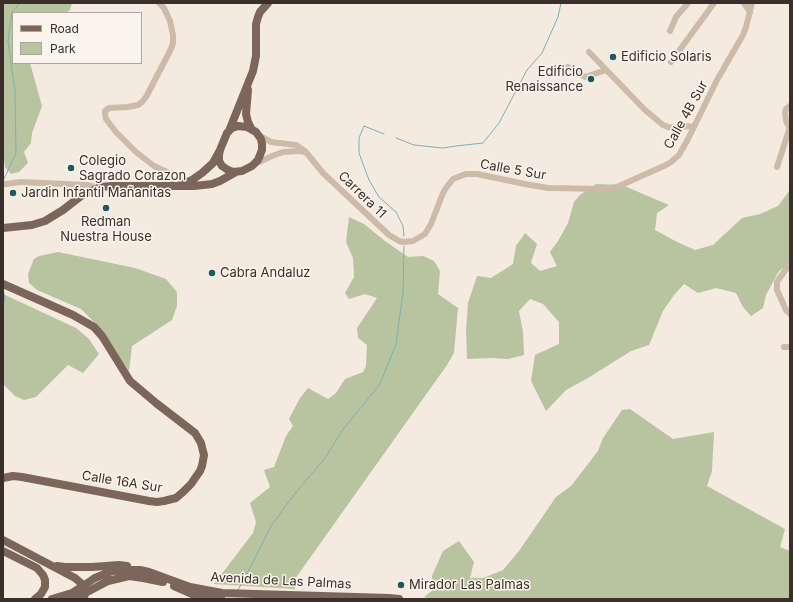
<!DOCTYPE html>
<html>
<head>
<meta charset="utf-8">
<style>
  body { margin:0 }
  #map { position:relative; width:793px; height:602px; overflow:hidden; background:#f4eae0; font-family:Inter,sans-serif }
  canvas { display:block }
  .frame { position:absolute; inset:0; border:4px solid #3a2f2a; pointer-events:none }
  .legend { position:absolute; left:12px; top:12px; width:130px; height:52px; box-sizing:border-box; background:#fbf4ec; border:1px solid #aea59e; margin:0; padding:5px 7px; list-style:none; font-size:12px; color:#3a2f2a }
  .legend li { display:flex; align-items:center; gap:8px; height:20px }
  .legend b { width:20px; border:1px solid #aea59e }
</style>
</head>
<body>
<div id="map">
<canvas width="793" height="602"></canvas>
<div class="frame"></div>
<ul class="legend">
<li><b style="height:5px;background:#7c665b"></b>Road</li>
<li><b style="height:11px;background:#b7c49f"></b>Park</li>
</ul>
</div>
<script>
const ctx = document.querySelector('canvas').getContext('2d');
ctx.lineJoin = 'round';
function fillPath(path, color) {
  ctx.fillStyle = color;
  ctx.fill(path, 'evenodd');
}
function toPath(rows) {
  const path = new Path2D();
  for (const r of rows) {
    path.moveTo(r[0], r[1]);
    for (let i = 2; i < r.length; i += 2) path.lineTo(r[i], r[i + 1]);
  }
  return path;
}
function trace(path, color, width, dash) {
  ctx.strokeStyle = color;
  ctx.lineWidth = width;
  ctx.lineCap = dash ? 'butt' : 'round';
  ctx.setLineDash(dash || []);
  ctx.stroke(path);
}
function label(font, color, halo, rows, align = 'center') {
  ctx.font = font + ' Inter,sans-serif';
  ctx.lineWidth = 3;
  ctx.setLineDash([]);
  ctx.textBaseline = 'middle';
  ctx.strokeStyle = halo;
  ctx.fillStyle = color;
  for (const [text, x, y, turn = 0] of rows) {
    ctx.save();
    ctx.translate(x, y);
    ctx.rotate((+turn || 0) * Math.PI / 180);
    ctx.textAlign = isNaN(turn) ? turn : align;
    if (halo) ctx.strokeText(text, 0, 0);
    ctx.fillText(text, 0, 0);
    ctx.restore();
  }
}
const green = toPath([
  [3,3,72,3,70,10,65,13,13,13,13,63,30,63,42,106,32,133,31,143,24,152,28,163,19,172,11,174,5,167,3,152],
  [596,184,622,185,669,205,657,213,655,230,677,242,695,250,713,245,742,218,760,214,778,206,790,190,790,263,779,271,766,295,763,308,751,316,743,307,736,293,716,288,698,293,684,284,674,295,663,311,649,345,631,351,588,378,566,390,546,411,531,381,535,355,559,344,559,322,543,304,530,299,519,311,523,332,524,355,508,359,492,358,467,359,466,330,468,303,477,276,491,278,513,264,516,246,525,233,537,244,531,263,540,271,557,266,550,252,558,241,568,223,574,202,580,195],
  [349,217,364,224,385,241,408,257,423,256,434,261,440,271,438,294,458,308,454,353,447,365,295,579,295,589,214,584,253,533,256,522,250,503,270,487,264,470,274,467,286,436,293,426,289,419,300,398,308,388,328,399,336,393,345,379,363,372,366,366,367,345,358,338,357,328,377,298,365,294,349,299,345,293,354,277,353,258,346,242],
  [58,252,135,268,166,279,177,292,177,306,172,320,132,346,129,371,98,326,81,309,37,290,29,283,28,274,34,259,39,256],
  [3,294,76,328,89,339,99,354,83,373,68,365,36,397,24,400,15,396,3,384],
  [630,409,673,439,714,432,712,471,707,486,785,529,780,547,790,551,790,599,431,599,424,597,433,590,432,576,443,551,459,541,474,562,470,578,483,578,503,570,519,551,556,497,571,486,598,451,603,438,622,410]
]);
const stream = toPath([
  [384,134,364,126,359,138,359,153,369,180,379,197,396,212,403,226,404,236],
  [396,138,414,145,443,148,456,146,483,143,499,123,527,70,542,53,558,17,561,3],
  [3,181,16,153,15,92,8,41,12,12,20,3],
  [3,303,5,300,3,288],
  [238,590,251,566,271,526,293,496,326,457,341,432,380,384,396,344,403,292,404,246]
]);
const minor = toPath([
  [159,3,164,8,170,21,173,35,173,43,171,49,146,97,142,102,138,105,128,107,109,108,105,111,105,114,106,119,116,132,136,152,154,166,167,172,170,175,172,180,172,186],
  [744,3,750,12],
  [670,31,676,17,688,3],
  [589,52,645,110,663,125,668,127,674,128,686,126,693,127],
  [671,62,714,3],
  [568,67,585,77,606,70],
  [260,136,271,142,296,145,305,151,323,173,389,235,399,241,403,242,413,241,425,234,431,224,443,193,446,188,453,179,466,174,477,174,525,184,548,188,605,189,617,187,666,165,671,162,679,155,688,139,717,80,743,35,746,27,752,3],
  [255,164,272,156,283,152,300,151,305,152],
  [777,167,789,130,789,127,786,121,785,113,786,109,790,106],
  [3,184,6,184,21,182,86,185,92,186,95,189],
  [790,267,786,269,777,282,777,290,786,310,790,314],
  [784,347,790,347]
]);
const major = toPath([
  [248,90,246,114,248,122,251,128],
  [238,126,247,127,256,132,261,139,262,144,262,150,258,160,252,166,242,171,233,172,228,170,222,166,219,161,219,155,220,150,227,133,232,128,238,126],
  [229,131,253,71,256,56,256,24,258,17,260,12,268,3],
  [180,185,192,180,202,173,213,163,219,152],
  [3,228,32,225,45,221,63,210,81,196,100,187,112,186,194,186,212,184,220,181,236,172],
  [3,284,73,315,94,327,102,336,130,381,156,403,195,433,201,443,204,455,202,466,200,471,191,484,183,492,176,498,164,501,157,502,149,501,22,477,13,476,3,478],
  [3,540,75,578,82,584,84,588,85,591,84,599],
  [3,551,37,568,43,575,45,580,45,587,41,594,35,599],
  [57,566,65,567,92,567,119,565,127,566],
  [95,578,112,571,129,570,140,570,149,572,190,587,222,593,389,598,399,599],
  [174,586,192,594,210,598,221,599],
  [89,591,108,581,129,576,143,578,163,582]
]);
const majorBridge = toPath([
  [52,599,72,593,95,578],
  [73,599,89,591]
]);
const markers = [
  [613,57,4,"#1e595d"],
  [591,79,4,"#1e595d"],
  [71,168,4,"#1e595d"],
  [13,193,4,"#1e595d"],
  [106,208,4,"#1e595d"],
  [212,273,4,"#1e595d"],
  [401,585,4,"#1e595d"]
];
const poiNames = [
  ["Edificio Solaris",621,57],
  ["Edificio",583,72,"right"],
  ["Renaissance",583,87,"right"],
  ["Colegio",79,161],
  ["Sagrado Corazon",79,176],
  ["Jardin Infantil Mañanitas",21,193],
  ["Redman",106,222,"center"],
  ["Nuestra House",106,237,"center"],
  ["Cabra Andaluz",220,273],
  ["Mirador Las Palmas",409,585]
];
const streetNames = [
  ["Calle 4B Sur",686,115,-61],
  ["Calle 5 Sur",513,170,10],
  ["Carrera 11",362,195,44],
  ["Calle 16A Sur",122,482,9],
  ["Avenida de Las Palmas",281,581,3]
];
fillPath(green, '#b7c49f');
trace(stream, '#7eafb2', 1);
trace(minor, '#cdbaab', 6);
trace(major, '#7c665b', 8);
trace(majorBridge, '#7c665b', 8);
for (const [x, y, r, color] of markers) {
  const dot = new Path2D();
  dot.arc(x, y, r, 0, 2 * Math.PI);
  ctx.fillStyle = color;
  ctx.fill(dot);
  trace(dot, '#fbf4ec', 1.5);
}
label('13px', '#3a2f2a', '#fbf4ec', poiNames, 'left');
label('13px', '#3a2f2a', '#fbf4ec', streetNames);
</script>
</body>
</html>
